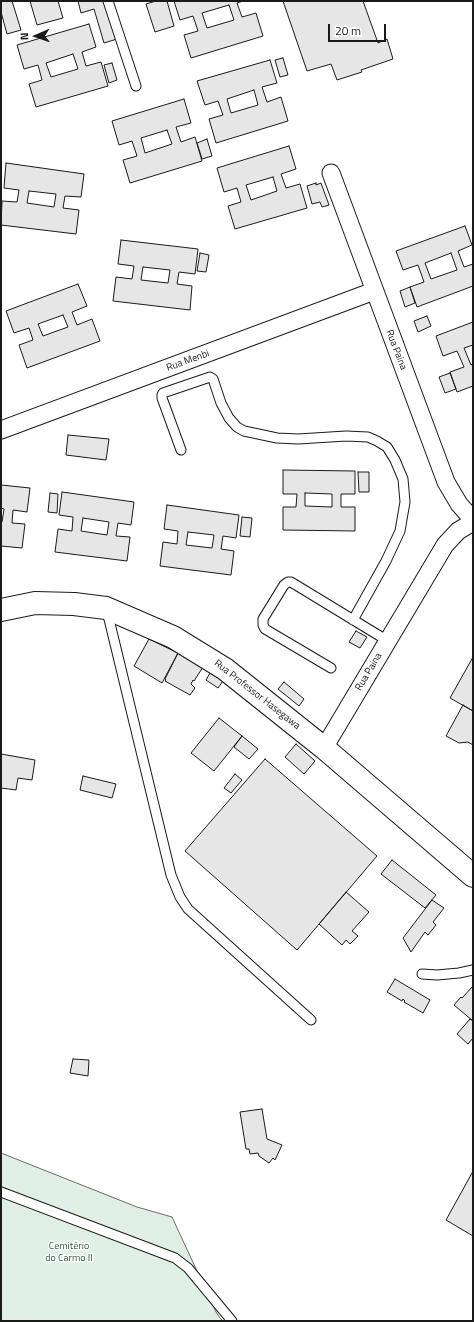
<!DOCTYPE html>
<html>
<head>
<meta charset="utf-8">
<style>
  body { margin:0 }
  #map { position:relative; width:474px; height:1322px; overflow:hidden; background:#fff; font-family:"Titillium Web",sans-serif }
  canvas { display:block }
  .frame { position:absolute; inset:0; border:2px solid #1a1a1a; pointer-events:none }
  .north { position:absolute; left:16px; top:16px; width:40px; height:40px; -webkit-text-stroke:3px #fff; paint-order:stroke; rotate:268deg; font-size:11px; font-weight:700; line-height:16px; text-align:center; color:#1a1a1a }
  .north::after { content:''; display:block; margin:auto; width:14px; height:18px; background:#1a1a1a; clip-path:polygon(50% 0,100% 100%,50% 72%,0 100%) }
  .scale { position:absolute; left:328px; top:24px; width:58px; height:18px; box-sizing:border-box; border:2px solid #1a1a1a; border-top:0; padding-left:5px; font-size:12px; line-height:14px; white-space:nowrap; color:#1a1a1a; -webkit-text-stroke:3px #fff; paint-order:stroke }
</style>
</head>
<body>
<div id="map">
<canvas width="474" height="1322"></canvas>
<div class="frame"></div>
<div class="north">N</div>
<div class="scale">20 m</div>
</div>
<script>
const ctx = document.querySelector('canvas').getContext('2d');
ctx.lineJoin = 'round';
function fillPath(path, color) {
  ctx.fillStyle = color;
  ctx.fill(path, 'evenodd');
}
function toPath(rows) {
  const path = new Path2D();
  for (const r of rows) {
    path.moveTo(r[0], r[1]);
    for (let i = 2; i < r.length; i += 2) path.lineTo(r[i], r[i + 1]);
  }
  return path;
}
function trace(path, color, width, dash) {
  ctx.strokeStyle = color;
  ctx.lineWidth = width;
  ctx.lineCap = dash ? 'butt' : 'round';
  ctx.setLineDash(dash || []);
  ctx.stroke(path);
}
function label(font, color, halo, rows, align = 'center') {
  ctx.font = font + ' "Titillium Web",sans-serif';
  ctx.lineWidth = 3;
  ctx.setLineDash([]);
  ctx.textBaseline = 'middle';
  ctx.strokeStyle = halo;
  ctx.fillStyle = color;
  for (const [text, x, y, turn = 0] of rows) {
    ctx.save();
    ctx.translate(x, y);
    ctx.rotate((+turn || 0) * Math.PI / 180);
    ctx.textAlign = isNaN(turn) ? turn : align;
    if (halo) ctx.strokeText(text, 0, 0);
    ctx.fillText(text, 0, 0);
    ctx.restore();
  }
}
const green = toPath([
  [1,1153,137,1207,172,1217,216,1312,220,1318,223,1321,1,1321,1,1153]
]);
const building = toPath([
  [1,1,12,1,21,30,7,34,1,12,1,1],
  [30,1,58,1,63,18,37,25,30,1],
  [78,1,106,1,117,39,104,43,94,9,81,13,78,1],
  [156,1,167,1,174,26,155,32,146,4,156,1],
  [174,1,243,1,237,3,242,17,256,13,263,36,191,58,184,35,198,31,193,16,180,20,174,1],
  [229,5,234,20,207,28,202,13,229,5],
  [283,1,363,1,378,43,387,39,393,59,361,70,362,72,337,80,331,64,307,71,283,1],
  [89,24,96,47,82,52,86,66,101,62,108,86,36,107,29,84,42,80,38,65,24,69,17,45,89,24],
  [73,54,78,69,51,77,46,63,73,54],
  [283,58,288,75,280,77,275,60,283,58],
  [270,60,277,83,262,87,267,102,281,97,288,121,216,143,209,119,223,115,218,101,205,105,197,81,270,60],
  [254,90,258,105,231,113,227,99,254,90],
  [112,63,117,80,109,83,104,65,112,63],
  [184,99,191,123,176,127,181,142,195,137,202,161,130,183,123,160,137,156,132,141,119,145,112,121,184,99],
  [167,130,172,144,145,153,141,138,167,130],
  [207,139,212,156,202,159,197,143,207,139],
  [289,146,296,169,281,174,286,188,300,184,307,208,235,229,228,206,241,202,237,188,224,192,217,168,289,146],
  [273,177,277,191,251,200,246,185,273,177],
  [6,163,84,174,81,197,65,196,63,208,79,210,76,234,1,225,2,201,17,202,19,190,4,188,6,163],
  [29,191,56,194,54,207,27,203,29,191],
  [316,183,316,185,321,183,329,205,322,207,320,202,312,204,307,186,316,183],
  [465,226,472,245,458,251,464,267,473,264,473,286,417,307,410,287,424,282,418,265,403,270,396,251,465,226],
  [451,253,457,270,431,279,425,263,451,253],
  [121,240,198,249,195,274,179,272,177,284,192,286,190,310,113,301,116,277,132,279,134,266,118,264,121,240],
  [143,267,170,270,168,283,141,280,143,267],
  [200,253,209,255,206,272,197,271,200,253],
  [78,284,87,306,72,312,77,325,92,319,100,341,27,368,19,345,33,340,29,328,14,333,6,311,78,284],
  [63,315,68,327,43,336,38,324,63,315],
  [410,287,415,303,405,307,400,291,410,287],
  [427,316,431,326,418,332,414,321,427,316],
  [473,322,473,345,464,348,471,365,473,364,473,386,457,392,450,372,464,367,457,351,443,356,436,336,473,322],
  [450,373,456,389,445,393,439,377,450,373],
  [68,435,109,439,106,460,66,455,68,435],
  [283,470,355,471,355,494,341,494,341,507,355,507,355,531,283,530,283,507,296,507,297,494,283,494,283,470],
  [305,493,332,494,332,507,305,506,305,493],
  [358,472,369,472,369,492,359,492,358,472],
  [1,485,30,488,27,512,13,510,12,523,25,524,22,548,1,546,1,522,2,522,4,509,1,508,1,485],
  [62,492,134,502,131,525,118,523,116,536,130,537,127,561,55,552,58,529,72,531,73,517,59,515,62,492],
  [83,518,109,522,107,535,81,531,83,518],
  [50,493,58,494,57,513,48,512,50,493],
  [167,505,239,515,236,538,223,536,221,549,234,551,231,575,160,566,163,542,177,544,178,531,164,529,167,505],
  [188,532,214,535,212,548,186,545,188,532],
  [242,517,252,518,250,537,240,536,242,517],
  [356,631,367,637,360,648,349,642,356,631],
  [149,639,178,653,162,683,134,666,149,639],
  [178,653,203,667,194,681,193,680,191,684,195,688,190,695,165,681,166,680,165,679,178,653],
  [473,657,473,711,450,698,473,657],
  [210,673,223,681,218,688,206,680,210,673],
  [284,682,304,699,299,706,278,689,284,682],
  [463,705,473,711,473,745,468,742,459,743,446,736,463,705],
  [219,718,242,736,214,771,191,753,219,718],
  [242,736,258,749,249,759,234,747,242,736],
  [296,744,315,761,304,774,285,757,296,744],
  [1,754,35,760,32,780,18,778,16,790,1,788,1,754],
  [265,759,377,856,297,950,185,851,265,759],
  [235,774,242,780,231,793,224,788,235,774],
  [83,776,116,784,112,798,80,790,83,776],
  [392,860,436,895,425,908,381,874,392,860],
  [346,892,369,912,352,931,358,936,350,944,346,940,342,945,319,924,346,892],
  [432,900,444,908,433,922,436,925,428,935,425,932,411,952,403,938,432,900],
  [395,979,430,1000,423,1013,404,1002,405,1001,403,999,402,1001,387,992,395,979],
  [473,986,473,1021,454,1005,461,997,462,998,473,986],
  [470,1019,473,1021,473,1038,468,1044,457,1034,470,1019],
  [73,1059,89,1060,88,1076,70,1073,73,1059],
  [262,1109,267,1139,282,1145,275,1160,273,1158,269,1163,259,1156,258,1153,250,1154,249,1149,246,1149,240,1112,262,1109],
  [472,1173,473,1174,473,1236,446,1220,472,1173]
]);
const lane = toPath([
  [108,1,136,86],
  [181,450,162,398,162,395,163,393,210,377,213,379,221,403,229,418,237,427,244,431,277,438,298,439,346,436,368,437,377,441,387,447,395,460,403,479,405,502,400,531,386,561,353,620],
  [107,611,171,875,180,897,188,909,311,1020],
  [331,668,265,629,263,625,263,619,284,585,288,582,291,582,388,641],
  [422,974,437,975,459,973,473,970],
  [1,1192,175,1258,188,1268,232,1321]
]);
const street = toPath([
  [331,173,446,482,459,504,473,520],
  [1,430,374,291],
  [324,748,445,545,458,531,473,522]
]);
const secondary = toPath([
  [1,610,35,603,74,604,106,608,173,637,225,669,324,748,473,876]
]);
const streetNames = [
  ["Rua Paina",396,350,69],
  ["Rua Menbi",188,361,-20],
  ["Rua Paina",369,672,-59],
  ["Rua Professor Hasegawa",257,695,38]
];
const parkNames = [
  ["Cemitério",69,1247],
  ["do Carmo II",69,1259]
];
fillPath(green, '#e0efe3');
trace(green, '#6a6a6a', 1);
fillPath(building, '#e6e6e6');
trace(building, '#1a1a1a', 1);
trace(lane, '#1a1a1a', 11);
trace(street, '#1a1a1a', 19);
trace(secondary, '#1a1a1a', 24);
trace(lane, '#fff', 9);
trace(street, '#fff', 17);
trace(secondary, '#fff', 22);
label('10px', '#1a1a1a', '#fff', streetNames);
label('10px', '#2b5a34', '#fff', parkNames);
</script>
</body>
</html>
